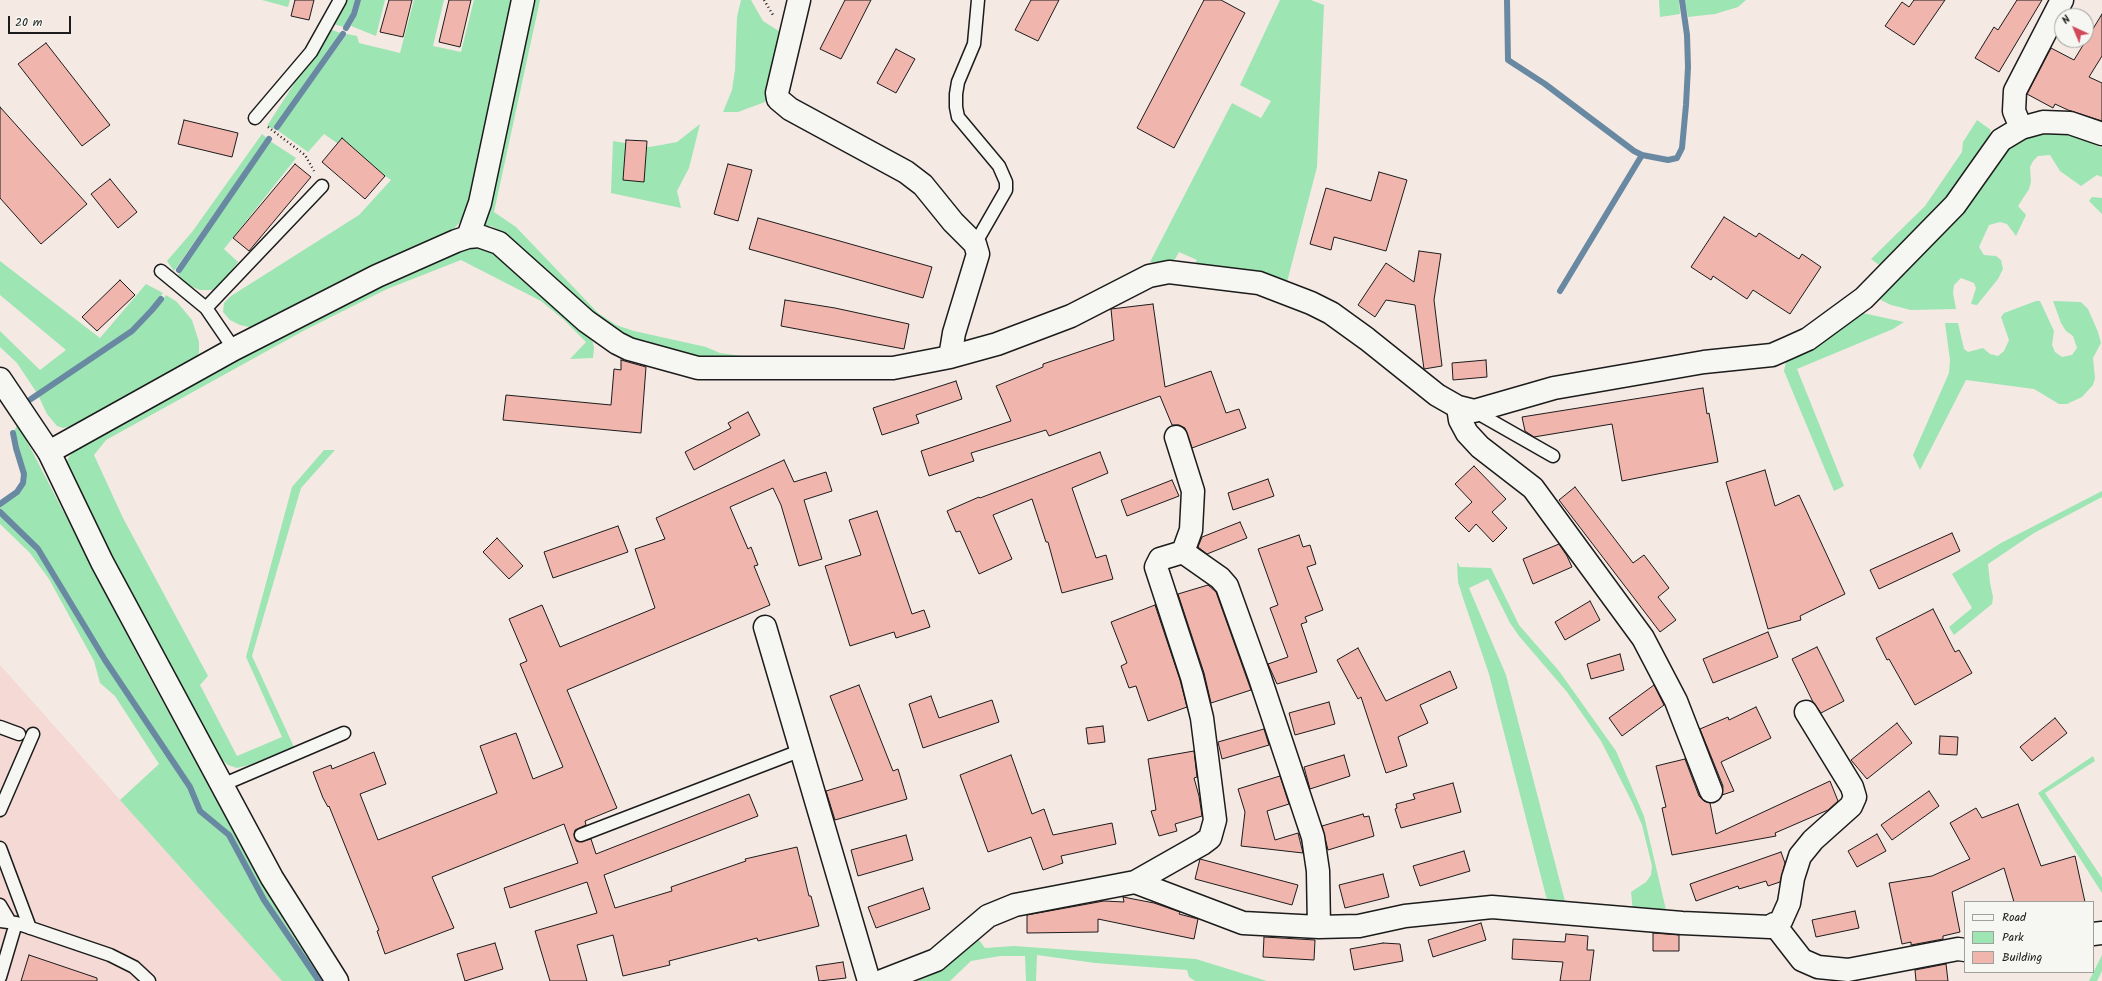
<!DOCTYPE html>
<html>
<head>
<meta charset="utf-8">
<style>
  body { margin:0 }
  #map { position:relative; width:2102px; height:981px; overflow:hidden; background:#f5e9e4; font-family:Kalam,sans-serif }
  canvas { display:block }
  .legend { position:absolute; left:1964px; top:901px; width:130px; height:72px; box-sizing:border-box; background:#f6f6f2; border:1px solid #9f9f9c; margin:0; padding:5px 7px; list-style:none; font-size:12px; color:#1c1c1c }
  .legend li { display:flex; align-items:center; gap:8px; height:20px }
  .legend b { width:20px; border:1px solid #9f9f9c }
  .north { position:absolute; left:2054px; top:8px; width:40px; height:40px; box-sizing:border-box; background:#f6f6f2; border:1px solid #9f9f9c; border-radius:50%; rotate:316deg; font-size:11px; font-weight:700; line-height:16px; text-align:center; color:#1c1c1c }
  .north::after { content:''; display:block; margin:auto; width:14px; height:18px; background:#d1495b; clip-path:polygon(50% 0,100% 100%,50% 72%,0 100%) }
  .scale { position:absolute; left:8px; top:16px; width:63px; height:18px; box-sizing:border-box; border:2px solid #1c1c1c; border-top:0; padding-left:5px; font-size:12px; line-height:14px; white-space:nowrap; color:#1c1c1c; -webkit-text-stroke:3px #f6f6f2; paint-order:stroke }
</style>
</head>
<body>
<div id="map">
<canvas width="2102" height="981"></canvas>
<ul class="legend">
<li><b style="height:5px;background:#f6f6f2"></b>Road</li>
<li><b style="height:11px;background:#9de5b3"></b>Park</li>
<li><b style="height:11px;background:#f0b5ad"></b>Building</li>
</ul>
<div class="north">N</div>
<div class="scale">20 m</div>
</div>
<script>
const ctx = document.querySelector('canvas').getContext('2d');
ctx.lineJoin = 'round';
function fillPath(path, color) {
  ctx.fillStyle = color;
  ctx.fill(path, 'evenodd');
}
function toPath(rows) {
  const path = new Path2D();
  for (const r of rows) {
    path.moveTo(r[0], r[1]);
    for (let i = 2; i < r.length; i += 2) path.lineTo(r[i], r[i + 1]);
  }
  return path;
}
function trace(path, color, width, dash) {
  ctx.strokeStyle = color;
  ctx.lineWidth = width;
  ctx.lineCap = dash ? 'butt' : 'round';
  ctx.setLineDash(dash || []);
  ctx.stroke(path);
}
const built = toPath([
  [0,665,220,912,282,981,0,981]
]);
const green = toPath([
  [262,0,290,0,288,7],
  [346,0,355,0,351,14,344,27,333,24],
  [361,0,385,0,376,36,351,26,357,14],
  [414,0,444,0,433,46,461,52,474,0,512,0,473,198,465,216,447,237,253,328,240,325,230,320,223,312,224,303,231,296,359,215,391,180,324,134,308,152,277,130,347,34,357,36,359,43,400,53],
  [528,0,540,0,494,212,516,227,598,313,616,325,634,331,706,347,720,353,742,356,741,361,698,361,616,334,523,255,498,230,491,226,483,226],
  [741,0,751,0,763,21,782,33,765,102,738,112,723,112,732,90,735,70,737,17],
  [1280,0,1311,0,1324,5,1317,167,1287,282,1278,278,1209,270,1194,266,1197,260,1179,252,1172,265,1150,262,1232,103,1261,118,1271,101,1240,85],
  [1659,0,1679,0,1680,14,1660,17],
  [1685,0,1746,0,1738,7,1715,14,1688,17],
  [329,29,341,33,273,129,267,126],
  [1977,120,1991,130,1985,148,1959,189,1883,268,1871,259,1925,206,1962,152,1963,142],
  [700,124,689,168,677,191,681,208,611,193,613,141,649,147,661,145,677,142],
  [2052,133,2079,137,2102,148,2102,177,2097,175,2081,186,2060,171,2050,155,2038,156,2033,161,2030,167,2031,182,2029,189,2018,206,2026,215,2016,236,2007,224,2000,222,1989,225,1979,247,1984,255,1996,256,2001,260,2003,269,1998,279,1977,305,1971,304,1976,288,1974,283,1961,278,1954,285,1953,293,1956,309,1911,310,1891,305,1879,299,1880,287,2013,143,2031,136],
  [262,134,267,138,174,271,167,261,192,232],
  [270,141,296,158,224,249,238,262,222,283,212,290,200,290,190,286,178,275],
  [2092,197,2102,198,2102,214,2089,201],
  [470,248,489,250,498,254,591,334,594,348,593,358,570,359,586,342,563,319,541,301,461,260,387,289,305,330,106,440,94,455,123,518,208,676,200,685,237,756,282,737,246,657,292,487,324,450,335,450,301,488,252,656,294,747,249,765,237,768,228,765,221,759,132,597,67,468,67,461,70,455,90,438,305,319,461,249],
  [0,261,100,338,146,284,163,293,151,310,130,330,37,393,17,363,0,347,0,331,40,370,66,350,0,295],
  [166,295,177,302,192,320,199,342,199,352,197,358,72,426,63,428,57,426,47,414,38,395,133,332,154,312],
  [2036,301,2040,301,2054,331,2052,345,2055,352,2062,357,2072,355,2077,348,2073,336,2066,331,2061,323,2053,301,2081,302,2088,309,2098,332,2101,343,2093,358,2095,378,2093,385,2082,397,2067,404,2059,404,2034,389,1966,380,1920,470,1913,455,1949,373,1950,360,1945,323,1958,323,1964,349,1968,352,1983,348,1990,354,1998,356,2004,351,2009,340,2001,317,2004,313],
  [1858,312,1904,322,1893,329,1797,369,1844,486,1834,491,1784,371,1787,357],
  [18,424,146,671,267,893,292,934,326,981,321,981,265,900,231,834,218,826,201,809,191,786,105,657,39,548,0,509,0,506,18,493,25,482,26,471,17,446,14,431],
  [2102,491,2102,497,2034,533,1988,564,1990,583,1993,597,1992,604,1954,635,1949,627,1972,608,1952,574,2001,543],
  [0,514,37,550,50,570,103,661,189,788,200,811,217,828,229,835,263,901,294,950,318,981,282,981,120,800,159,764,115,696,100,683,94,661,49,579,30,553,0,524],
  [1457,562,1460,567,1491,568,1519,625,1559,671,1616,751,1644,816,1667,914,1633,911,1631,892,1646,882,1651,875,1652,866,1642,825,1632,802,1601,741,1567,692,1519,636,1510,623,1488,579,1469,588,1506,675,1566,905,1548,904,1489,674,1463,598,1458,582],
  [2093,756,2095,761,2045,793,2102,878,2102,893,2038,793],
  [979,940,985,948,1014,946,1196,959,1267,981,1195,981,1189,977,1187,970,1095,963,1037,955,1036,981,1026,981,1025,956,1000,956,971,961,950,981,918,981],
  [2102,955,2102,971,2097,981,2089,981]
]);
const stream = toPath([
  [1507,0,1508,60,1545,84,1634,151,1642,155,1668,160,1677,158,1682,148,1686,105,1688,67,1687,35,1682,0],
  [346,28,354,14,358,0],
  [277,127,343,34],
  [179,270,269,139],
  [1560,291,1642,155],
  [31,399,132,331,152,310,161,299],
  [0,504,17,492,23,483,24,474,16,448,13,433],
  [0,512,38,549,105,660,190,787,200,811,229,835,264,900,319,981]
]);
const building = toPath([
  [295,0,314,0,309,20,291,16,295,0],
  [389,0,412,0,403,37,380,32,389,0],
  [449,0,471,0,460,47,439,42,449,0],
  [845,0,871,0,841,59,820,49,845,0],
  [1031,0,1059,0,1038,41,1015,30,1031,0],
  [1204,0,1221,0,1245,13,1174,148,1137,128,1204,0],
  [1914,0,1945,0,1914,45,1885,26,1902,2,1909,7,1914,0],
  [2017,0,2042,0,1999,72,1975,58,1994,27,1998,30,2017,0],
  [2102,14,2102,56,2089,77,2102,83,2102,121,2068,110,2055,104,2053,108,2027,94,2051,48,2074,60,2102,14],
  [46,43,110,125,82,146,18,64,46,43],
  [896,49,915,59,896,93,877,83,896,49],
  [0,107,87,204,41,244,0,198,0,107],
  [184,120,238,133,232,157,178,144,184,120],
  [342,138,385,176,365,199,322,162,342,138],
  [626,140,647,141,644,182,623,180,626,140],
  [295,164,311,177,249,251,233,238,295,164],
  [728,164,752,170,738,221,714,214,728,164],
  [1379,172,1407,180,1386,251,1334,237,1331,250,1310,244,1326,188,1371,201,1379,172],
  [110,179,137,212,118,228,91,194,110,179],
  [1724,217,1756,237,1759,233,1799,259,1802,254,1821,267,1790,314,1753,290,1747,299,1713,276,1711,280,1691,267,1724,217],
  [758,218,932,267,923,298,749,249,758,218],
  [1419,251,1441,254,1434,300,1442,366,1424,369,1415,305,1386,300,1375,317,1358,305,1386,263,1414,282,1419,251],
  [120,280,135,295,97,331,82,317,120,280],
  [785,300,835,308,909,324,904,349,781,326,785,300],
  [1153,304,1165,387,1211,371,1226,413,1239,409,1246,428,1192,448,1185,428,1179,425,1172,425,1160,396,1049,436,1046,430,971,453,974,461,929,476,921,451,1011,421,996,386,1043,367,1043,364,1114,340,1111,309,1153,304],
  [621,360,646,367,641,433,503,420,506,395,611,405,614,369,621,370,621,360],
  [1486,360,1487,377,1453,380,1452,363,1486,360],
  [956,381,962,399,916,415,919,423,882,435,873,408,956,381],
  [1703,388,1707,414,1709,413,1718,462,1622,481,1612,424,1534,437,1525,431,1522,417,1703,388],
  [748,412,760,435,694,470,685,452,731,428,728,423,748,412],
  [1100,452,1108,473,1072,488,1096,558,1106,555,1113,579,1062,593,1048,542,1046,542,1032,499,993,515,1012,559,979,574,960,531,956,532,947,511,979,497,980,498,1100,452],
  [784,460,794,482,826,472,832,491,804,500,822,559,799,566,781,505,773,488,730,507,748,549,751,547,758,565,754,566,770,605,567,690,617,808,585,821,586,825,575,830,574,834,576,841,579,842,591,839,596,854,749,794,758,816,604,875,615,908,672,891,671,887,746,861,745,859,797,847,809,896,811,896,819,926,758,941,757,938,669,961,670,965,623,976,613,935,577,945,587,981,550,981,535,931,597,913,587,882,510,908,504,888,578,863,564,824,432,877,454,928,385,954,377,931,379,930,329,806,328,807,323,798,313,772,331,765,332,769,374,752,386,784,360,794,378,840,497,793,480,746,516,733,533,779,563,767,520,664,527,661,509,619,542,605,560,647,655,608,635,549,665,539,656,518,784,460],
  [1474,466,1506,499,1492,512,1507,528,1493,542,1476,524,1469,532,1455,518,1472,502,1455,484,1474,466],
  [1765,470,1775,506,1799,495,1845,594,1800,616,1801,620,1768,629,1726,482,1765,470],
  [1268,479,1274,496,1233,510,1228,493,1268,479],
  [1172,480,1179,496,1127,516,1121,500,1172,480],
  [1575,487,1633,563,1644,555,1669,588,1658,597,1676,620,1660,632,1559,500,1575,487],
  [877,511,912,614,924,610,930,627,896,638,894,632,850,646,825,566,861,555,849,520,877,511],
  [1240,522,1247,538,1207,554,1198,547,1202,537,1240,522],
  [618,526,628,552,553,578,544,552,618,526],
  [1952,533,1960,551,1879,589,1870,570,1952,533],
  [1299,535,1303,547,1310,545,1316,564,1307,567,1323,610,1305,617,1307,622,1301,624,1317,672,1277,684,1268,664,1288,657,1270,608,1278,605,1258,549,1299,535],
  [497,538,523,566,509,579,483,552,497,538],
  [1559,544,1567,556,1572,567,1533,584,1523,559,1559,544],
  [1208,585,1216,592,1251,690,1211,703,1204,673,1178,594,1208,585],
  [1590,601,1600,620,1565,640,1555,622,1590,601],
  [1155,605,1180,680,1187,707,1148,721,1136,686,1129,688,1121,666,1127,663,1111,622,1155,605],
  [1933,609,1955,652,1959,650,1972,673,1915,705,1889,659,1887,660,1876,638,1933,609],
  [1768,632,1778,657,1713,683,1703,659,1768,632],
  [1817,647,1844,701,1821,713,1813,702,1792,659,1817,647],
  [1358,648,1386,701,1450,671,1457,688,1420,705,1428,723,1398,737,1407,766,1386,773,1361,697,1358,699,1337,660,1358,648],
  [1620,654,1624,670,1591,679,1587,664,1620,654],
  [859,685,893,771,898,769,907,799,835,820,826,791,863,780,830,696,859,685],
  [1654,685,1664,705,1622,736,1609,718,1654,685],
  [931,696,939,718,992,700,999,722,923,748,909,704,931,696],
  [1329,702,1335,724,1295,735,1289,713,1329,702],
  [1756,707,1771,738,1721,762,1734,791,1722,795,1723,786,1700,729,1728,717,1729,720,1756,707],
  [2055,718,2067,733,2032,761,2020,747,2055,718],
  [1897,723,1912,743,1867,779,1851,760,1897,723],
  [1103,726,1105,742,1088,744,1086,728,1103,726],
  [1264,729,1269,745,1222,759,1218,742,1264,729],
  [1940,736,1958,737,1957,755,1939,754,1940,736],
  [1194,751,1197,777,1194,778,1199,796,1202,816,1175,824,1177,831,1159,836,1151,811,1156,810,1148,759,1194,751],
  [1011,755,1032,814,1044,809,1053,835,1112,823,1116,844,1061,856,1063,863,1043,870,1031,837,988,852,960,775,1011,755],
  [1344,755,1350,776,1310,789,1304,767,1344,755],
  [1685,759,1699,796,1704,801,1710,803,1716,834,1830,781,1838,801,1828,810,1775,833,1776,836,1672,855,1662,808,1666,807,1656,766,1685,759],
  [1280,776,1289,804,1267,811,1275,840,1298,833,1303,853,1241,846,1245,812,1238,789,1280,776],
  [1453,783,1461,812,1401,828,1395,809,1397,808,1396,804,1415,799,1413,794,1453,783],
  [1929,791,1939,806,1892,840,1881,825,1929,791],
  [2018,804,2041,866,2075,856,2085,902,2014,902,2004,868,1952,892,1960,932,1943,936,1943,939,1911,945,1911,942,1902,944,1889,883,1932,876,1970,859,1950,823,1976,808,1982,818,2018,804],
  [1363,814,1364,817,1369,816,1374,836,1328,850,1322,826,1363,814],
  [1877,834,1886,851,1857,867,1848,851,1877,834],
  [906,835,913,860,858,876,851,850,906,835],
  [1464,851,1470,871,1420,886,1413,866,1464,851],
  [1781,852,1785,863,1780,882,1768,886,1766,881,1739,889,1738,886,1696,901,1690,884,1781,852],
  [1200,859,1298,885,1292,905,1195,879,1200,859],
  [1383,874,1389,897,1345,908,1339,885,1383,874],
  [923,888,930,909,876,928,868,907,923,888],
  [1123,897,1154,903,1180,912,1179,914,1198,919,1194,939,1098,919,1098,932,1027,933,1027,915,1104,901,1124,902,1123,897],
  [1855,911,1859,928,1816,937,1812,920,1855,911],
  [1481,923,1486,940,1433,957,1428,940,1481,923],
  [1653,933,1679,935,1679,951,1653,951,1653,933],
  [1566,934,1588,936,1587,950,1594,950,1590,981,1560,981,1563,962,1512,959,1513,939,1565,942,1566,934],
  [1264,937,1315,940,1314,960,1263,957,1264,937],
  [495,943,503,969,465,981,457,954,495,943],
  [1383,943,1400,944,1403,961,1354,970,1350,949,1383,943],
  [29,955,97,978,97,981,21,981,29,955],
  [843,962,846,978,819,981,816,966,843,962],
  [1946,964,1948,981,1916,981,1915,970,1946,964]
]);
const path = toPath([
  [764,0,773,15],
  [268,127,305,155,314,171]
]);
const lane = toPath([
  [255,118,311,52,340,0],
  [975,244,1006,190,1006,182,999,166,958,117,956,107,956,94,958,82,974,44,978,0],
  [161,271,206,308,234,349],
  [206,308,322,186],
  [1474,411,1553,456],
  [0,727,19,734],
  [222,785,344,733],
  [0,810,33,734],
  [581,835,802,750],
  [0,848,30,928],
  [0,905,10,922],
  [0,921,16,923,110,955,134,967,149,981],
  [0,977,16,923]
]);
const street = toPath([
  [799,0,777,93,778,99,790,109,906,172,923,185,953,222,975,244,978,254,954,333,950,357],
  [2021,128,2014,111,2015,91,2062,0],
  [468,237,480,203,523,0],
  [1458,407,1460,420,1467,433,1480,447,1533,488,1643,638,1676,701,1711,791],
  [1176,437,1193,491,1191,530,1183,552],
  [49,452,234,349,377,276,456,241,468,237,479,236,499,243,586,321,617,343,629,349,698,368,893,368,950,357,997,344,1071,316,1149,276,1169,272,1259,283,1311,303,1331,313,1367,339,1437,395,1458,407,1474,411,1554,388,1704,362,1772,355,1788,348,1808,339,1864,298,1955,205,2001,140,2021,128,2043,122,2070,123,2102,134],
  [765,627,869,981],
  [1135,882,1202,844,1210,838,1215,820,1202,718,1192,677,1156,567,1160,559,1183,552,1220,578,1227,586,1260,678,1313,837,1318,871,1319,927],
  [1774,924,1802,960,1818,967,1848,970,1958,949,1965,950],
  [2093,934,2102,933],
  [882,981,936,960,988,916,1015,905,1135,882,1243,923,1319,927,1359,926,1405,916,1492,907,1682,923,1770,927,1781,921,1789,903,1793,878,1800,856,1813,840,1851,806,1855,797,1852,787,1806,712]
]);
const secondary = toPath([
  [0,379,49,452,102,562,272,878,337,981]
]);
fillPath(built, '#f4d9d4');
fillPath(green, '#9de5b3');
trace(stream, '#6989a2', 6);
fillPath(building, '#f0b5ad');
trace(building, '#1c1c1c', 1);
trace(lane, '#1c1c1c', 15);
trace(street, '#1c1c1c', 25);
trace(secondary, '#1c1c1c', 25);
trace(path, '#1c1c1c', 2.5, [1, 3]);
trace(lane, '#f6f6f2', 12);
trace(street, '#f6f6f2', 22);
trace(secondary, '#f6f6f2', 22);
</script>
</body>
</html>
